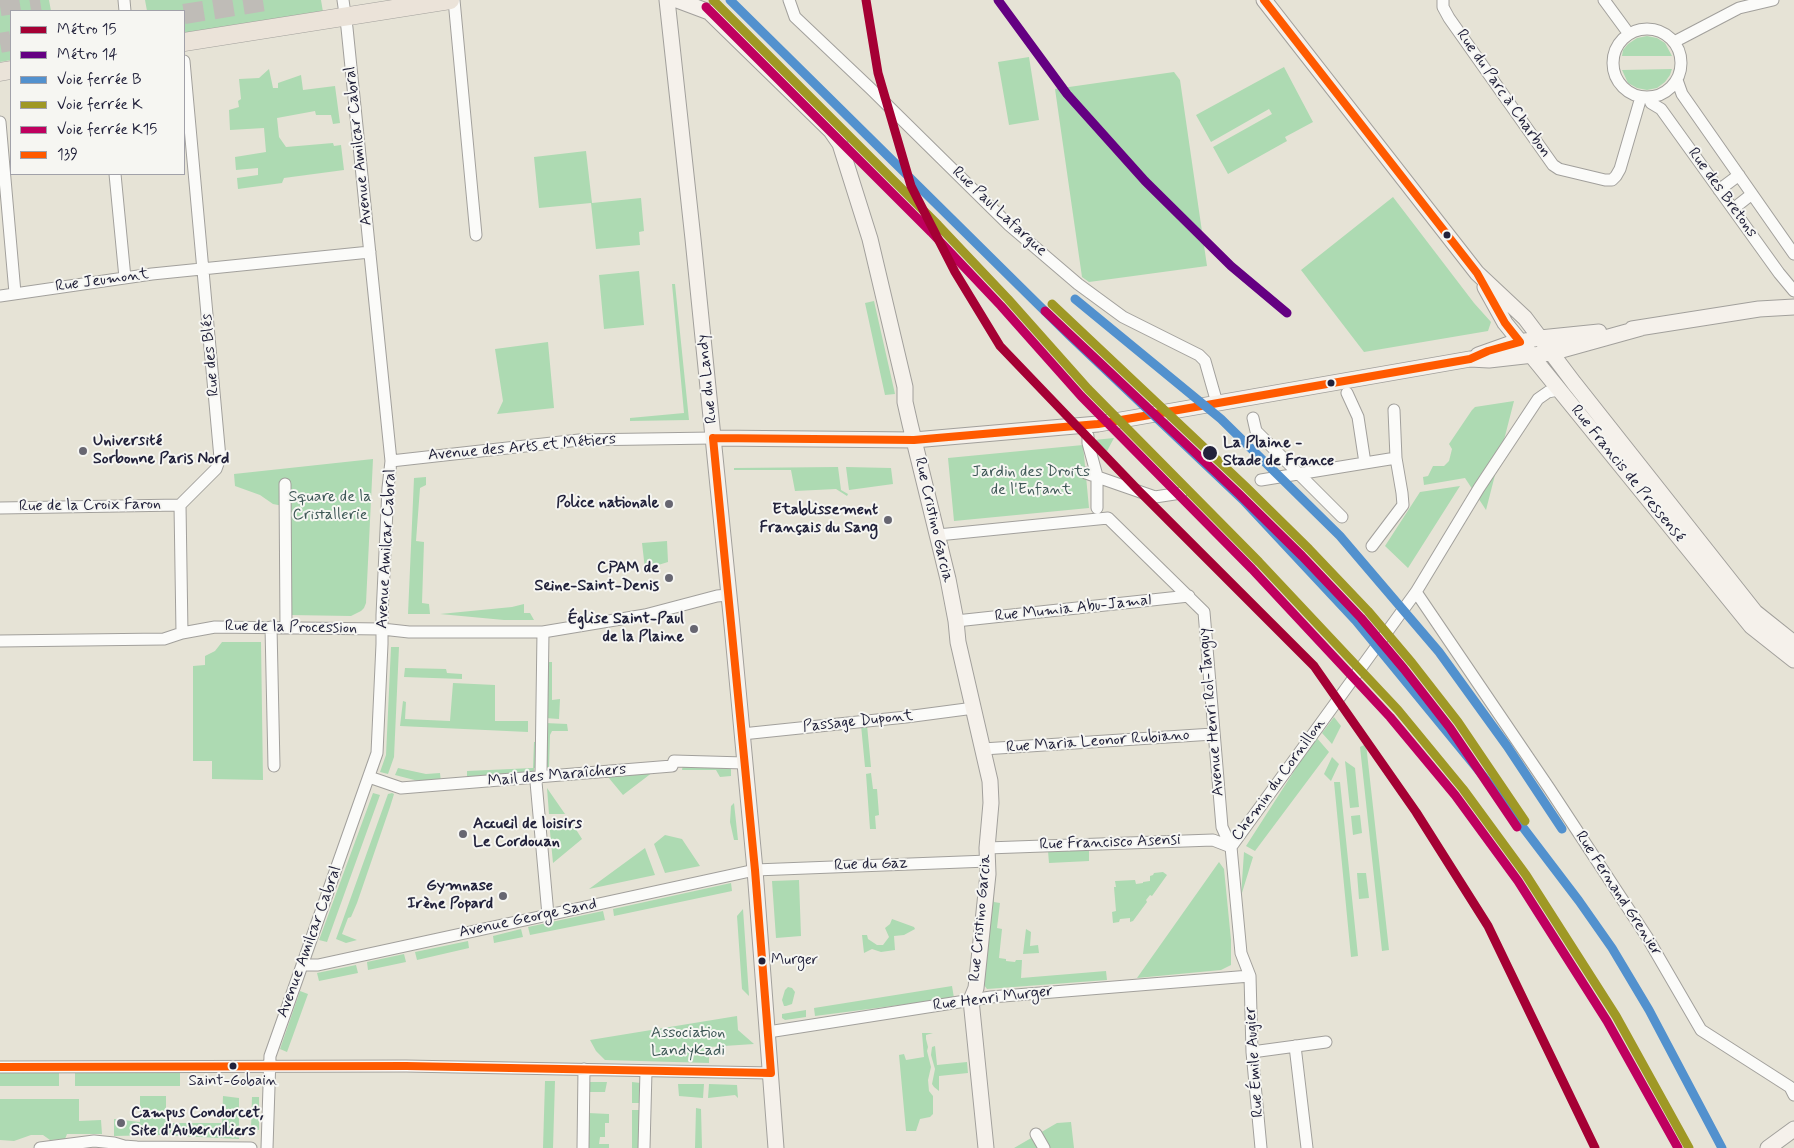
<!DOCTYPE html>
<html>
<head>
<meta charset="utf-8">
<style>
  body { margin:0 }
  #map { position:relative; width:1794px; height:1148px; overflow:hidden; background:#e6e3d6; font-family:Mynerve,sans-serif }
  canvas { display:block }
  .legend { position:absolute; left:10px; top:10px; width:175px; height:165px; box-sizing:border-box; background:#f6f6f2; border:1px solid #a1a1a9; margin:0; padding:6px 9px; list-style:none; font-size:15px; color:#22223b }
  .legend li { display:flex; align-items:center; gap:10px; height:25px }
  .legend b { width:25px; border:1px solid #a1a1a9 }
</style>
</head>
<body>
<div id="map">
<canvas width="1794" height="1148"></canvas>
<ul class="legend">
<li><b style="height:6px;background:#a50034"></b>Métro 15</li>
<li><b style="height:6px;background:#640082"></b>Métro 14</li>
<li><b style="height:6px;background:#5291ce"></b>Voie ferrée B</li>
<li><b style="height:6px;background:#9f9825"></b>Voie ferrée K</li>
<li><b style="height:6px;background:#bf005f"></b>Voie ferrée K15</li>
<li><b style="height:6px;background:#ff5a00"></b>139</li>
</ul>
</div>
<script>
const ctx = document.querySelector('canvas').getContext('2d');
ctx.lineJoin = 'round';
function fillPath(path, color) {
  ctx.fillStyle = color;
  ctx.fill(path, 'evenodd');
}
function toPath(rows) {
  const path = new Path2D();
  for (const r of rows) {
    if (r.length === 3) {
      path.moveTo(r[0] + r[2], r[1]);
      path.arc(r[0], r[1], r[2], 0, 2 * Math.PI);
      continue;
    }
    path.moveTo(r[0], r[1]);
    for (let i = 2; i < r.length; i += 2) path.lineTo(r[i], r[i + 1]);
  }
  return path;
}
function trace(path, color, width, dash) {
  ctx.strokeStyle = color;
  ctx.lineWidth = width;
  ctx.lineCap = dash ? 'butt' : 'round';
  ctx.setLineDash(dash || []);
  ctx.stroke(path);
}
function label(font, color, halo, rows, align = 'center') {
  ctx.font = font + ' Mynerve,sans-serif';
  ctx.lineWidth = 4;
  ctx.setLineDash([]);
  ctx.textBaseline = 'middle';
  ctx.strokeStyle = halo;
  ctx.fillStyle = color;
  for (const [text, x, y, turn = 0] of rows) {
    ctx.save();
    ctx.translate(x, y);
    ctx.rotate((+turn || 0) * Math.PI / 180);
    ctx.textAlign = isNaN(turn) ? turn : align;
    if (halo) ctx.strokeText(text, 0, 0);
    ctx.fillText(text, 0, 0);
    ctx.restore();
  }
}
const green = toPath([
  [0,0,49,0,51,11,11,11,11,60,0,62],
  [145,0,321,0,323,12,184,34,184,11,147,11],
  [1647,36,1657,38,1665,43,1672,56,1622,56,1623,50,1628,44,1637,38],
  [1029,57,1039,120,1009,125,998,62],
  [1284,67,1313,122,1285,137,1287,141,1228,174,1213,147,1272,114,1269,109,1211,142,1196,115],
  [269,69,273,88,278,88,278,83,301,75,303,90,335,86,340,123,333,124,331,115,316,115,315,111,277,118,279,137,286,147,333,143,334,146,341,145,344,170,284,178,282,183,238,189,237,178,258,175,258,168,236,170,235,157,266,152,264,128,230,130,229,110,239,107,238,101,241,99,239,79,259,78],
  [1672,69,1670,75,1665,82,1657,88,1647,90,1637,88,1628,83,1622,70],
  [1174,72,1180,80,1207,266,1089,282,1082,277,1055,89],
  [586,151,592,203,641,198,644,231,639,232,640,245,596,249,591,203,539,208,534,157],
  [1393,197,1474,303,1491,322,1488,331,1364,352,1301,270],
  [639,271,644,325,604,329,599,275],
  [672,284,675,284,689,420,630,421,630,418,684,413],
  [874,301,895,394,885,395,865,303],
  [548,342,554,408,497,414,503,401,495,349],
  [1514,401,1486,510,1465,478,1424,485,1423,477,1428,476,1433,466,1444,466,1449,461,1452,449,1449,444,1472,410,1475,407],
  [1114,438,1106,453,1095,447,1094,440],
  [1083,445,1089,508,954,521,948,458],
  [373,459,366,603,364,608,361,611,351,616,289,615,288,507,273,504,260,495,235,486,234,474],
  [838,467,841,490,848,494,847,496,836,489,795,491,791,470,734,470,734,468],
  [846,467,891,468,893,484,849,490],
  [426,477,426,485,420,488,416,541,424,542,422,603,429,604,430,614,408,614,414,478],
  [1460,486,1408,568,1385,546,1420,492],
  [667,541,668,562,645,569,642,543],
  [524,604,524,613,530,613,534,620,504,620,440,614,512,607],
  [222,642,261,642,263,780,212,779,212,761,193,761,193,666,205,665,205,656,215,651],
  [391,647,399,647,394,757,388,774,380,772,386,755],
  [546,662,552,662,552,700,560,699,559,719,545,718],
  [405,668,446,669,447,673,462,674,462,679,404,677],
  [453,683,495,685,495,721,528,721,528,732,400,726,403,701,406,702,405,719,450,721],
  [1334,717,1341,726,1332,744,1322,733],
  [545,723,567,724,568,731,552,731,550,735,549,767,544,767],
  [861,725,867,725,871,767,865,767],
  [1316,737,1329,752,1255,851,1246,846],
  [534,742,539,742,539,768,534,768,534,775,467,780,467,771,533,768],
  [1366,744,1389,950,1382,951,1360,747],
  [1332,757,1339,764,1331,781,1324,774],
  [1345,761,1355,768,1359,807,1350,808],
  [683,764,731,766,731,776,720,777,716,770,682,770],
  [398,768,426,774,440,773,441,782,426,783,395,775],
  [653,772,623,795,608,777],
  [871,773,873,789,877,789,879,815,875,816,876,829,870,829,866,774],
  [1334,782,1340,782,1358,956,1351,957],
  [547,788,565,814,549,814],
  [373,793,380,795,327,942,319,940],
  [392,793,394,794,390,807,357,903,351,917,348,918,342,934,357,940,346,943,336,939,388,794],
  [734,803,738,840,734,840,730,822,731,806],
  [1360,815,1362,833,1353,835,1351,816],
  [570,820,582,839,553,863,549,821],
  [665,835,682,839,700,866,665,873,654,844],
  [645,848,655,875,589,889],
  [1089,849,1089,861,1049,863,1048,851],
  [1244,852,1253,857,1241,896],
  [1219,862,1224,869,1231,940,1231,965,1221,970,1137,978],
  [1163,872,1167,875,1152,896,1150,895,1146,900,1147,902,1133,921,1130,922,1130,918,1120,919,1119,922,1113,923,1112,912,1116,911,1114,887,1116,887,1115,881,1135,880,1136,884,1143,883,1143,882,1150,881,1150,876,1153,875,1154,873],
  [1357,873,1366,873,1369,898,1359,899],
  [799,880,801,936,776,938,772,881],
  [731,883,732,891,614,916,613,909],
  [992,891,994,891,994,902,1000,903,997,928,1002,929,999,958,1006,959,1006,961,1015,962,1016,960,1022,960,1021,978,1106,971,1107,980,987,989,984,985],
  [743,909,749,996,742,989,737,916],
  [603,911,605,920,530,935,528,927],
  [892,919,914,927,915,929,904,935,894,936,895,950,881,952,872,949,864,953,862,935,867,935,868,939,877,945,883,945,889,937,885,928,890,924],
  [521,929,523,937,494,943,493,936],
  [1026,929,1031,932,1030,946,1038,945,1039,953,1023,954],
  [468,941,469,948,417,960,415,952],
  [404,954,406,962,368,970,367,962],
  [356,965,358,973,319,981,317,973],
  [952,986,954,998,815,1016,814,1008],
  [788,987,792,988,795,992,792,1004,786,1006,784,1006,782,1000,785,990],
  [300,991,308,994,287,1052,280,1049],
  [806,1010,806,1017,785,1020,782,1018,782,1014],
  [737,1016,738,1030,754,1044,709,1047,709,1063,605,1060,596,1051,590,1040],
  [922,1033,933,1033,926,1035,926,1039,928,1047,927,1051,931,1067,928,1080,929,1091,933,1096,933,1114,930,1117,920,1119,916,1131,906,1131,899,1055,904,1054,906,1060,924,1057],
  [935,1046,937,1065,967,1062,968,1073,939,1076,939,1091,934,1087,932,1084,935,1069,931,1055,932,1047],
  [75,1071,180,1071,180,1086,75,1086],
  [0,1073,59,1073,59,1086,0,1086],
  [545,1081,555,1081,553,1148,543,1148],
  [587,1082,607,1082,605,1092,587,1092],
  [632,1082,641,1083,641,1103,632,1103],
  [678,1084,704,1084,703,1098,679,1096],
  [709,1084,737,1085,738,1098,735,1095,708,1098],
  [140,1096,166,1096,166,1123,222,1123,223,1096,239,1098,239,1139,161,1135,114,1136,114,1119,140,1122],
  [252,1097,259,1097,259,1130,251,1129],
  [0,1099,79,1099,79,1121,101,1120,102,1134,67,1134,65,1139,50,1140,43,1135,31,1135,14,1141,0,1140],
  [696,1108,701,1109,702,1148,695,1148],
  [632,1110,640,1110,642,1148,632,1148],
  [588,1113,609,1114,609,1123,605,1123,605,1137,600,1137,599,1144,609,1144,609,1148,586,1148],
  [1071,1122,1074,1148,1014,1148,1057,1123]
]);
const highwayTunnel = toPath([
  [0,6,40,0],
  [184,14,272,0],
  [0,43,11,41]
]);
const street = toPath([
  [124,0,125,11],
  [454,0,476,235],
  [789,0,795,17,871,89,1009,225,1078,284,1123,317,1199,355,1205,361,1217,403],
  [1443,0,1443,7,1449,18,1553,165,1559,169,1605,180,1612,180,1616,176,1620,169,1641,97],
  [1604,0,1629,34],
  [1647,63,34],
  [1674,42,1739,8,1773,0],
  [1677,80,1682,94,1794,254],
  [1649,98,1651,103,1661,109,1779,273,1794,291],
  [0,122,15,293],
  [115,174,125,278],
  [1719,190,1739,175],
  [1733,209,1752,194],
  [0,296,152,274,370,252],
  [1347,393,1358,417,1365,463,1396,458,1402,493,1403,505,1372,546],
  [1394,410,1396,458],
  [1253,418,1256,431,1342,517],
  [1088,436,1088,443,1097,476,1097,508],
  [391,461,579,440,713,438],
  [1086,473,1155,497,1181,493],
  [1261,480,1365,463],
  [285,484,286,628],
  [0,508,180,505],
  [938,535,1108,518,1204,612,1222,827,1231,847,1241,953,1250,976,1252,1052,1261,1148],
  [1416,592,1549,788,1647,937,1701,1030,1790,1087,1794,1095],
  [956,621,1189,596],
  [271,627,274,766],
  [543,632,541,774,536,782,548,915],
  [182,633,180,505,216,469,220,458,184,61],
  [0,641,164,639,182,633,215,627,382,629,409,632,543,632,645,615,717,596,728,595],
  [742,734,906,717,974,708],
  [983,749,1213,734],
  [369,777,401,788,672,766,674,761,744,763],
  [1231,847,1416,592,1479,488,1538,399,1548,392,1558,390],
  [987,848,1213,840,1231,847],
  [302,965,318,965,755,870,988,861],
  [768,1032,991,997,1250,976],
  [1295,1046,1307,1148],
  [1252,1052,1326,1042],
  [0,1067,406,1066,771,1073],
  [1036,1134,1044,1148],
  [40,1148,94,1141,114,1143,124,1146,137,1147,251,1148],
  [267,1148,270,1056,377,753,382,644,382,615,388,488,391,461,347,28,343,0],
  [583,1148,584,1069],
  [644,1148,646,1071]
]);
const secondary = toPath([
  [667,0,693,239,732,625,755,870,776,1148],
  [677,0,709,12,831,131,840,144,870,239,905,387,905,402,910,424,948,579,956,621,958,642,990,781,991,803,987,848,988,874,976,988,971,1000,986,1148],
  [1264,0,1477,273,1525,318,1574,383,1755,612,1794,643],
  [1485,287,1505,323,1751,626,1794,660],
  [1632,329,1759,309,1794,307],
  [1478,355,1509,344,1540,338,1599,332],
  [713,438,914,440,1098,424,1470,359,1489,360,1551,353,1641,328],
  [1768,1148,1794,1129]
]);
const primary = toPath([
  [184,42,450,0],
  [0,72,11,70]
]);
const bus1 = toPath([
  [713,438,914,440,1098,424,1470,359,1488,351,1520,342,1505,323,1477,273,1264,0],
  [713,438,755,870,771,1073],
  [0,1067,406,1066,771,1073]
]);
const rail1 = toPath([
  [730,0,1069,335,1243,500,1356,621,1493,788,1579,901,1612,948,1649,1010,1722,1148],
  [1075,299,1221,419,1340,536,1439,652,1507,746,1562,829]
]);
const rail2 = toPath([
  [713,0,938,225,1008,299,1088,389,1259,562,1398,710,1463,789,1526,875,1616,1016,1689,1148],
  [1052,304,1246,487,1309,549,1368,611,1412,663,1458,722,1525,821]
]);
const rail3 = toPath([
  [706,7,931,232,1001,306,1081,396,1252,569,1390,717,1455,795,1518,881,1607,1021,1678,1148],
  [1045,311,1239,494,1302,556,1361,618,1404,669,1450,728,1517,827]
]);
const metro1 = toPath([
  [866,0,878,73,911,186,955,272,1000,346,1139,491,1314,666,1416,812,1488,926,1595,1148]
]);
const metro2 = toPath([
  [998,0,1067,94,1145,181,1231,266,1287,313]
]);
const markers = [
  [1447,235,4.5,"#22223b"],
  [1331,383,4.5,"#22223b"],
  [83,451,5,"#676671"],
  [1210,453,8,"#22223b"],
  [669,504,5,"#676671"],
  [888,520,5,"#676671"],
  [669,578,5,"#676671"],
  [694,629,5,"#676671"],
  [463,834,5,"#676671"],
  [503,896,5,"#676671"],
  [762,961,4.5,"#22223b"],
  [233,1066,4.5,"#22223b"],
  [121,1123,5,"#676671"]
];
const busNames = [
  ["Murger",771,961],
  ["Saint-Gobain",233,1082,"center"]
];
const streetNames = [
  ["Rue du Parc à Charbon",1503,94,55],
  ["Avenue Amilcar Cabral",359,146,-96],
  ["Rue des Bretons",1722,193,54],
  ["Rue Paul Lafargue",999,212,43],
  ["Rue Jeumont",102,281,-8],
  ["Rue des Blés",211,355,-95],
  ["Rue du Landy",708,379,-96],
  ["Avenue des Arts et Métiers",522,448,-5],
  ["Rue Francis de Pressensé",1627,474,51],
  ["Rue de la Croix Faron",90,506,-1],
  ["Rue Cristino Garcia",933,520,77],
  ["Avenue Amilcar Cabral",387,549,-87],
  ["Rue Mumia Abu-Jamal",1073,609,-6],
  ["Rue de la Procession",291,628,1],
  ["Avenue Henri Rol-Tanguy",1212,712,-95],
  ["Passage Dupont",858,722,-6],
  ["Rue Maria Leonor Rubiano",1098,742,-4],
  ["Mail des Maraîchers",557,776,-5],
  ["Chemin du Cornillon",1279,780,-54],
  ["Rue Francisco Asensi",1110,843,-2],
  ["Rue du Gaz",871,865,-2],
  ["Rue Fernand Grenier",1618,894,57],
  ["Rue Cristino Garcia",981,918,-85],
  ["Avenue George Sand",528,919,-12],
  ["Avenue Amilcar Cabral",310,942,-70],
  ["Rue Henri Murger",993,999,-7],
  ["Rue Émile Augier",1255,1062,-94]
];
const poiNames = [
  ["Université",93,442,"left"],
  ["Sorbonne Paris Nord",93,460,"left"],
  ["Police nationale",659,504],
  ["Etablissement",878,511],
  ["Français du Sang",878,529],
  ["CPAM de",659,569],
  ["Seine-Saint-Denis",659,587],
  ["Église Saint-Paul",684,620],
  ["de la Plaine",684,638],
  ["Accueil de loisirs",473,825,"left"],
  ["Le Cordouan",473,843,"left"],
  ["Gymnase",493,887],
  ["Irène Popard",493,905],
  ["Campus Condorcet,",131,1114,"left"],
  ["Site d'Aubervilliers",131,1132,"left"]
];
const stopNames = [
  ["La Plaine -",1223,444],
  ["Stade de France",1223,462]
];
const parkNames = [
  ["Jardin des Droits",1031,473],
  ["de l'Enfant",1031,491],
  ["Square de la",330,498],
  ["Cristallerie",330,516],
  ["Association",688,1034],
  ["LandyKadi",688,1052]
];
fillPath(green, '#addab2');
trace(highwayTunnel, '#bfbcb7', 20, [20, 10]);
trace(street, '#a2a09c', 13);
trace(secondary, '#a2a09c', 17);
trace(primary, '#a2a09c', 19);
trace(street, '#fbfbf9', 11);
trace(secondary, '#f5f1eb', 15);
trace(primary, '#ebe3d9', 18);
trace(bus1, '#ff5a00', 8);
trace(rail1, '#5291ce', 9);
trace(rail2, '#9f9825', 9);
trace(rail3, '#bf005f', 9);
trace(metro1, '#a50034', 9);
trace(metro2, '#640082', 9);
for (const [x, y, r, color] of markers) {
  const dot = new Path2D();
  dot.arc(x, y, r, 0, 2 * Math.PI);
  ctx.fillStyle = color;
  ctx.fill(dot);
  trace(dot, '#f6f6f2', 2);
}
label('15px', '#22223b', '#f6f6f2', busNames, 'left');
label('16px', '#22223b', '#f6f6f2', streetNames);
label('bold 16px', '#22223b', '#f6f6f2', poiNames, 'right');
label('bold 16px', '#22223b', '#f6f6f2', stopNames, 'left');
label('16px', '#3e5756', '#f6f6f2', parkNames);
</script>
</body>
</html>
